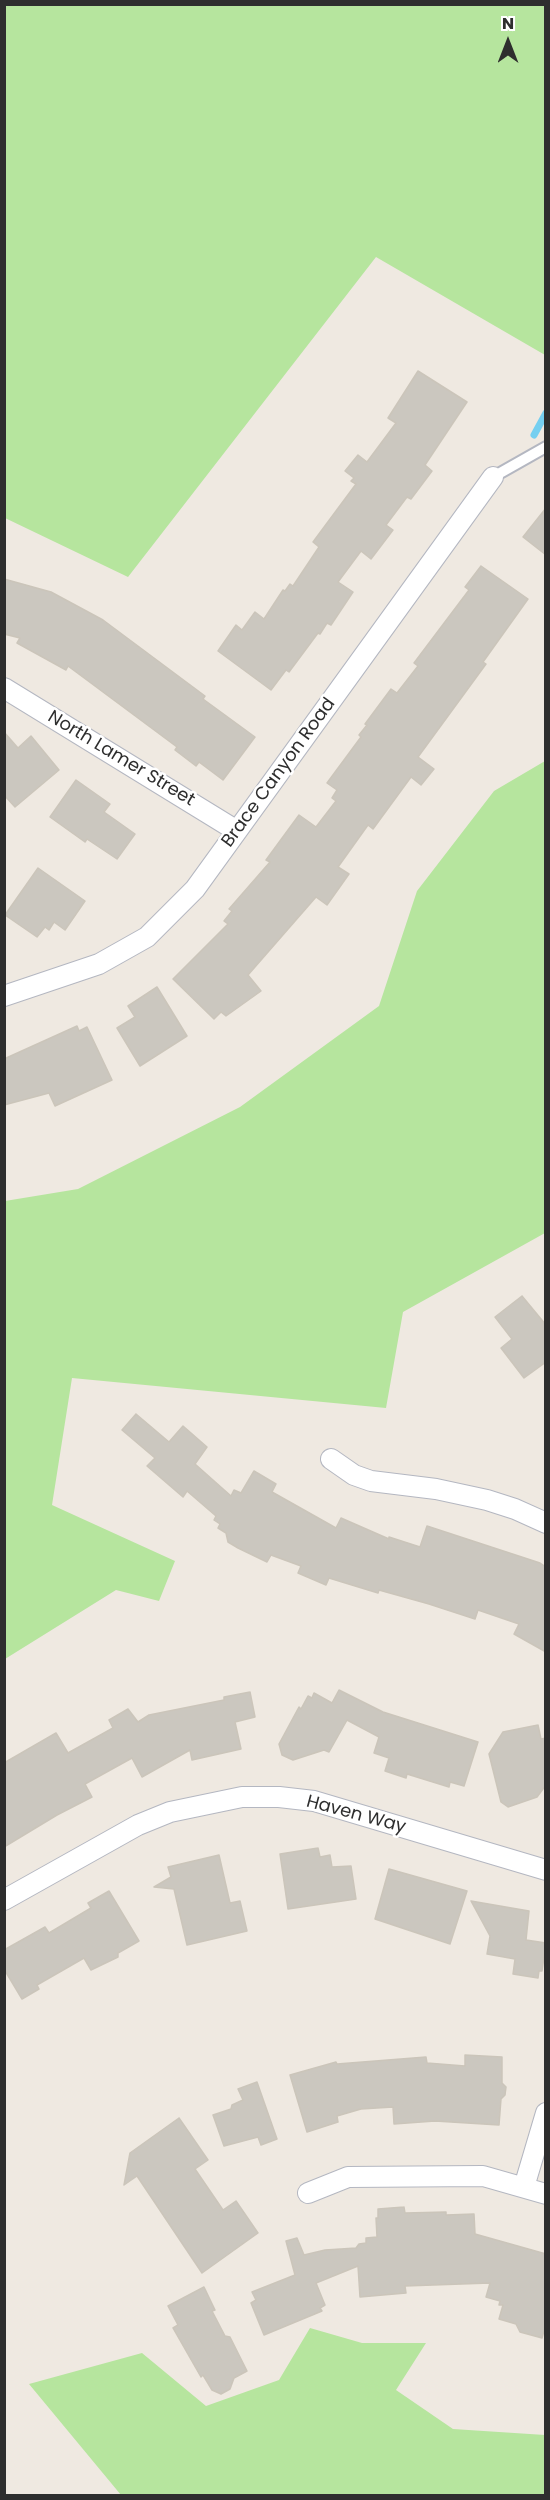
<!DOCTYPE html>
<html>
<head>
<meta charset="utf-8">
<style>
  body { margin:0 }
  #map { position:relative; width:550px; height:2500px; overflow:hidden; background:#efe9e1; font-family:Poppins,sans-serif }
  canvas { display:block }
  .frame { position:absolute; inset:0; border:6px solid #2e2e2e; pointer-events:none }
  .north { position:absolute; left:478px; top:12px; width:60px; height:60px; -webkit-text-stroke:4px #fff; paint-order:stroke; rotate:0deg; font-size:16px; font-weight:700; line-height:24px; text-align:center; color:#2e2e2e }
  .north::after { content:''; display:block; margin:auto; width:21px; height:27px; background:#2e2e2e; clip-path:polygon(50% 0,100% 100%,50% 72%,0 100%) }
</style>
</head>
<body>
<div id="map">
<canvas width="550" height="2500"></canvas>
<div class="frame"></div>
<div class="north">N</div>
</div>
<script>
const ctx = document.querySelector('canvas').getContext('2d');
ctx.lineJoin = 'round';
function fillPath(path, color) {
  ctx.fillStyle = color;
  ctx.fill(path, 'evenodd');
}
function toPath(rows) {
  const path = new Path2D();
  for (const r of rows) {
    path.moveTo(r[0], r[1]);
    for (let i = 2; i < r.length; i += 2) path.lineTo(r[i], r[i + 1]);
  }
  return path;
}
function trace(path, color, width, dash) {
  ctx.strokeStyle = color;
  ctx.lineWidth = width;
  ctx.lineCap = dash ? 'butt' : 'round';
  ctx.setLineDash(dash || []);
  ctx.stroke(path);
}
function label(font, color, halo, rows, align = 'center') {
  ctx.font = font + ' Poppins,sans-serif';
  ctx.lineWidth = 5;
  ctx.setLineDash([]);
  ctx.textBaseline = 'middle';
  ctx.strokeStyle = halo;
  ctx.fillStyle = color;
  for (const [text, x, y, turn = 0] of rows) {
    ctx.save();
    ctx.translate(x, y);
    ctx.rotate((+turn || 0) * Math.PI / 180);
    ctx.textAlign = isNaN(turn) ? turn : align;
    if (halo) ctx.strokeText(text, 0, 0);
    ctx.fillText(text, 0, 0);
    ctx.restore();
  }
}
const green = toPath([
  [4,5,545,5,545,355,376,257,128,577,5,518],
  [545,761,545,1233,403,1312,386,1408,72,1378,52,1505,175,1561,159,1601,116,1590,5,1659,5,1201,78,1189,240,1107,379,1006,417,891,494,791],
  [310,2328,362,2343,426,2343,396,2390,453,2429,545,2435,545,2495,121,2495,29,2384,142,2353,206,2406,279,2380]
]);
const stream = toPath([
  [534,435,546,413]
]);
const building = toPath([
  [418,371,467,402,425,465,432,471,411,499,407,497,386,525,393,530,371,559,361,551,338,582,353,592,331,625,327,623,320,634,318,633,289,672,286,670,271,690,218,651,236,625,242,630,255,612,264,619,283,590,285,591,290,584,293,586,319,547,313,542,356,484,351,481,354,478,345,471,358,455,367,462,396,423,388,418,418,371],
  [546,508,546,555,523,537,546,508],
  [481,566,528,599,483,662,486,664,418,757,434,769,421,785,411,777,373,829,368,825,338,867,349,874,327,905,316,897,248,975,261,991,226,1016,221,1012,214,1019,173,979,228,924,224,921,232,911,229,909,270,862,266,860,299,815,316,827,336,801,332,798,337,790,327,783,361,737,359,735,367,725,365,724,391,689,397,693,418,666,414,663,469,590,465,587,481,566],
  [4,579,51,592,103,620,205,696,203,699,255,737,223,780,199,762,196,766,175,750,177,747,68,666,66,670,17,643,20,638,4,634,4,579],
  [4,732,18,748,31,736,59,770,15,807,4,795,4,732],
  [76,780,110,804,104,812,135,834,117,859,87,839,85,842,50,817,76,780],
  [38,868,85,901,65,930,54,922,49,930,45,927,37,937,5,915,38,868],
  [157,987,187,1036,140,1066,117,1028,135,1017,128,1006,157,987],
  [77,1026,79,1031,87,1027,112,1080,55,1106,49,1093,4,1105,4,1059,77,1026],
  [522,1296,546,1325,546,1362,524,1378,501,1348,512,1339,495,1317,522,1296],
  [136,1414,169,1442,183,1426,207,1447,195,1464,231,1496,234,1490,241,1493,254,1471,276,1484,272,1492,336,1528,341,1518,389,1539,389,1537,420,1547,427,1526,540,1563,546,1567,546,1652,514,1634,519,1624,478,1610,475,1619,429,1604,379,1590,378,1593,329,1578,326,1585,298,1573,301,1566,271,1555,267,1562,238,1548,228,1542,226,1533,218,1528,220,1524,214,1520,216,1516,187,1491,183,1497,147,1466,155,1458,122,1430,136,1414],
  [339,1690,383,1712,478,1742,464,1786,450,1782,449,1787,407,1774,406,1778,385,1771,389,1758,374,1753,379,1737,347,1720,329,1752,324,1750,293,1760,282,1755,279,1744,299,1707,301,1709,308,1696,312,1698,314,1693,332,1703,339,1690],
  [250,1692,255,1717,235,1722,241,1749,192,1760,190,1750,142,1777,132,1758,85,1784,92,1797,57,1815,4,1847,4,1763,56,1733,68,1753,113,1728,109,1720,128,1709,138,1722,149,1715,224,1700,224,1697,250,1692],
  [538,1725,541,1739,546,1738,546,1785,537,1797,508,1807,501,1802,489,1754,503,1732,538,1725],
  [318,1848,320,1857,330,1855,332,1867,351,1866,356,1899,288,1909,280,1854,318,1848],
  [219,1855,230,1903,240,1901,247,1931,187,1945,174,1889,154,1887,171,1877,168,1867,219,1855],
  [389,1869,467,1891,450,1944,375,1919,389,1869],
  [109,1891,139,1941,118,1953,118,1957,91,1970,84,1958,37,1985,39,1989,22,1999,4,1969,4,1950,45,1927,49,1933,91,1908,88,1903,109,1891],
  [471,1901,529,1911,526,1940,546,1943,542,1971,539,1971,538,1978,513,1974,515,1959,487,1954,490,1936,471,1901],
  [465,2055,502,2057,502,2083,506,2087,505,2095,501,2099,499,2125,435,2121,394,2124,393,2107,361,2109,337,2116,338,2122,307,2132,290,2075,336,2062,337,2064,426,2057,427,2063,465,2066,465,2055],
  [257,2082,277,2139,261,2145,258,2137,224,2146,213,2115,231,2109,232,2105,243,2100,238,2089,257,2082],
  [179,2118,208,2160,195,2169,223,2210,236,2201,258,2233,202,2273,137,2176,124,2185,130,2153,179,2118],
  [404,2207,405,2213,446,2212,446,2215,474,2214,475,2234,546,2254,546,2324,542,2338,520,2332,516,2324,499,2319,503,2305,499,2305,500,2301,486,2297,490,2283,405,2286,406,2293,360,2297,358,2266,316,2283,325,2305,320,2308,322,2311,264,2335,251,2303,256,2300,252,2292,295,2275,286,2241,297,2238,304,2255,325,2250,356,2248,359,2244,366,2243,366,2238,377,2237,376,2218,378,2218,378,2209,404,2207],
  [204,2287,215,2310,212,2311,225,2336,230,2337,247,2371,234,2378,230,2389,221,2394,212,2390,203,2375,201,2377,173,2328,178,2325,168,2306,204,2287]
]);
const lane = toPath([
  [493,477,546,447]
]);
const street = toPath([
  [4,688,237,831],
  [4,996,99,964,147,937,195,889,493,477],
  [331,1459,354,1475,371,1481,436,1489,487,1500,515,1509,546,1523],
  [4,1900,138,1825,170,1812,242,1797,279,1797,314,1801,546,1870],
  [524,2187,546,2113],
  [308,2193,348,2177,483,2176,546,2194]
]);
const streetNames = [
  ["North Lamer Street",121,759,31],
  ["Brace Canyon Road",279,773,-54],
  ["Haven Way",356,1815,15]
];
fillPath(green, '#b6e59e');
trace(stream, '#75cff0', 7);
fillPath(building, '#cbc7bf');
trace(building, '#cbc5ba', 1.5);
trace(lane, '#b4b7c1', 14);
trace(street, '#b4b7c1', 22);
trace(lane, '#fff', 10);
trace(street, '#fff', 20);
label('18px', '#2e2e2e', '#fff', streetNames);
</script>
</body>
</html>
